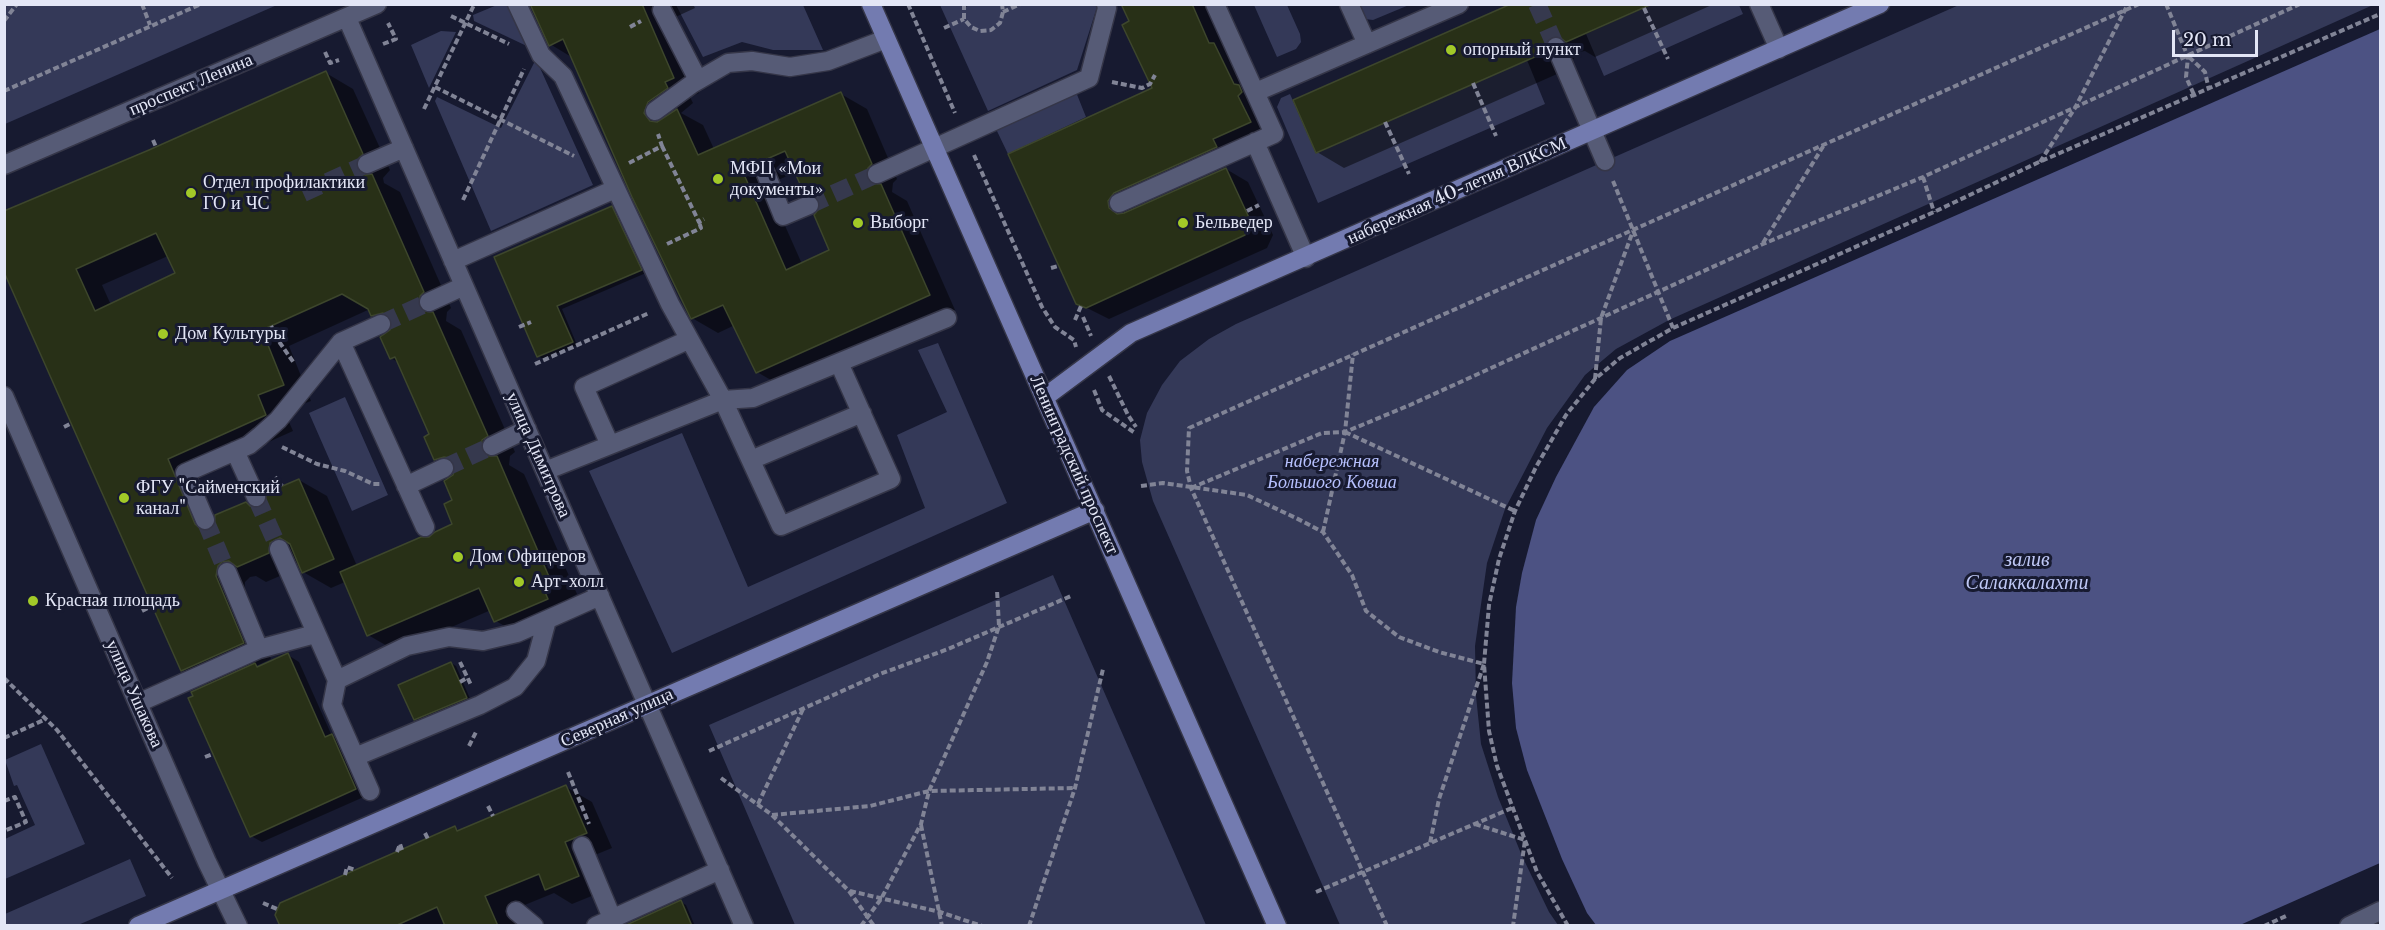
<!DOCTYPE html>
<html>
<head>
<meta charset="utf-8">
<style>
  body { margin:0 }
  #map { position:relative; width:2385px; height:930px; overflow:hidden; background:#171a30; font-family:"Libre Baskerville",serif }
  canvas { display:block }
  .frame { position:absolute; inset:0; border:6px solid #e3e6f6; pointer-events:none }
  .scale { position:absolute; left:2172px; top:30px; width:86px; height:27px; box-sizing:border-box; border:3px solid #e3e6f6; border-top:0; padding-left:8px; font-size:18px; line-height:21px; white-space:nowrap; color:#e3e6f6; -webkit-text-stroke:4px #171a30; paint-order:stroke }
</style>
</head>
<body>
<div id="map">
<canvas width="2385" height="930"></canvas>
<div class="frame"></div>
<div class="scale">20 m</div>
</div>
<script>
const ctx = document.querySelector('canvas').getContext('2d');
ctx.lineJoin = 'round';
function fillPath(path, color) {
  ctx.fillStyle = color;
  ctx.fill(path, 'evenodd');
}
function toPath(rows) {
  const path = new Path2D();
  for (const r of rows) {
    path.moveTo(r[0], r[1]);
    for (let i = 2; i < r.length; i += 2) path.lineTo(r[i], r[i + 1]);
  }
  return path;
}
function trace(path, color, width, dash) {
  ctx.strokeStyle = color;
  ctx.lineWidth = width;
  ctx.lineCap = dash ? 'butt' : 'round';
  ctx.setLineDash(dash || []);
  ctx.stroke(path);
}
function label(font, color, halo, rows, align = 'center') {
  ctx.font = font + ' "Libre Baskerville",serif';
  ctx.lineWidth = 6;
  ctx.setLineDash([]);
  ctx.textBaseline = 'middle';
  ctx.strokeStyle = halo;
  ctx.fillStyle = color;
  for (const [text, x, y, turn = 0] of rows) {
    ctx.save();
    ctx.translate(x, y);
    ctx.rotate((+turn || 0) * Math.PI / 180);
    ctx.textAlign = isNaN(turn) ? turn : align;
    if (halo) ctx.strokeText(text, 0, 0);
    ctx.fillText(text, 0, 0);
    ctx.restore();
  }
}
const green = toPath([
  [5,4,277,4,277,5,5,124],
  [1098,4,1077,70,988,111,940,5],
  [1653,4,1739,5,1743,14,1604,76,1586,34],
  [497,5,511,5,531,48,474,21,473,15],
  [676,5,803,5,823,50,773,50,742,42,703,57],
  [1254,5,1287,5,1300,34,1301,42,1296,49,1277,57],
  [1359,5,1409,5,1373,20,1365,19],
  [1959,5,2373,5,1669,320,1616,349,1585,375,1547,428,1505,509,1487,563,1475,646,1476,696,1481,744,1498,797,1522,856,1549,912,1558,925,1340,925,1153,501,1142,462,1140,440,1147,413,1162,385,1180,361,1209,339,1236,324],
  [441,31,456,32,429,88,411,45],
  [536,59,593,185,491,231,435,101,437,97,501,128],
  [1527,60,1545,104,1318,203,1277,107,1281,98,1290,94,1316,153],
  [1076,92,1086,117,1008,154,996,129],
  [938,343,1007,503,672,653,589,471,682,433,748,587,925,508,897,435,947,412,918,350],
  [345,397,388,495,352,511,309,413],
  [1053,575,1206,925,795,925,709,725],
  [41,744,85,844,5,879,5,839,35,825,17,785,14,786,5,760],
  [130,859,146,896,78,925,5,925,5,914]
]);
const water = toPath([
  [2380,29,2380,863,2240,925,1596,925,1587,913,1562,859,1527,770,1516,728,1512,683,1516,607,1522,573,1536,520,1556,477,1594,407,1627,370,1670,341]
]);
const shadow = toPath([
  [531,4,693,4,695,8,667,21,699,93,690,97,693,103,681,113,703,125,714,149,841,94,867,109,897,179,893,183,892,192,907,201,955,310,783,387,757,372,735,325,718,333,692,318,573,58,550,44],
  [796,172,806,194,821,202,831,251,802,264,767,185],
  [959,4,971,4,964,8],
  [1131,4,1212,4,1272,135,1137,205,1129,212,1226,169,1248,182,1273,235,1267,248,1109,319,1077,303,1010,154,1154,89,1162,8],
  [1514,4,1714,4,1595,57,1585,51,1579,52,1572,61,1573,67,1344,168,1317,152],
  [326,73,353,89,390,170,383,178,384,183,400,192,451,308,447,312,446,321,461,330,515,452,510,456,509,465,524,474,577,594,568,599,575,615,523,637,496,621,491,610,396,651,368,635,345,582,331,588,303,572,297,557,296,569,266,582,256,576,250,577,245,582,244,593,271,659,256,666,260,668,288,655,299,662,332,736,343,742,366,796,262,842,251,836,209,685,183,670,4,269,149,152],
  [168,256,177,274,111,305,102,285],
  [370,309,373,315,392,326,391,358,399,363,431,435,436,459,456,471,454,476,454,525,430,539,357,566,327,496,299,480,261,509,246,503,215,525,195,475,293,431,284,411,311,401,289,346],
  [612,208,617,211,646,273,562,309,577,345,543,359,538,356,495,258],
  [451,663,456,666,471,701,420,722,415,719],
  [566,787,592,802,612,848,590,857,604,891,572,904,554,893,510,911,517,926,281,926,455,828,460,831],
  [681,902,686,905,695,926,628,926]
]);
const building = toPath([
  [530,4,642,4,674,78,665,82,668,88,648,102,644,113,650,121,657,122,677,109,698,155,841,92,872,164,868,168,867,178,871,183,881,184,930,295,756,373,723,305,691,319,632,197,563,39,549,46,530,4],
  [785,151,805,195,811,194,819,200,820,207,814,215,829,250,786,270,742,170,785,151],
  [1121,4,1192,4,1209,43,1214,43,1234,84,1239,85,1242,92,1238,96,1251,122,1213,139,1217,147,1114,193,1108,201,1109,208,1117,214,1124,213,1226,168,1251,222,1245,235,1086,308,1076,304,1008,154,1152,88,1122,25,1129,21,1121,4],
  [1511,4,1652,4,1566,42,1558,36,1551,37,1545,45,1546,52,1316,153,1293,100,1511,4],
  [326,71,363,154,356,162,357,169,365,175,372,174,424,292,420,296,419,306,423,311,433,312,488,436,482,440,482,450,486,456,497,456,550,579,541,583,548,599,494,622,479,588,367,636,340,572,421,537,429,537,435,532,452,524,444,504,452,500,444,481,453,475,455,468,450,458,444,457,434,460,424,437,429,434,395,357,390,359,380,337,390,330,391,319,383,313,371,316,368,309,342,294,262,330,284,385,258,395,266,415,168,459,195,524,203,531,214,527,215,515,246,502,250,506,260,507,265,503,266,493,299,479,334,559,302,573,290,544,280,538,270,543,269,553,237,567,229,561,222,562,218,566,216,576,244,643,181,671,4,272,4,211,149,150,326,71],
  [156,233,175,273,95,311,76,269,156,233],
  [612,206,642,270,557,306,573,342,537,357,494,257,612,206],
  [288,653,325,737,332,734,356,789,250,837,188,698,193,696,191,692,255,663,257,667,288,653],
  [451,662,467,698,414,720,398,685,451,662],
  [566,785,587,833,565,842,579,876,545,890,539,874,485,896,498,926,445,926,437,907,395,926,280,926,275,915,280,903,455,826,457,831,566,785],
  [681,900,692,926,624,926,681,900]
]);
const minorTunnel = toPath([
  [1537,4,1556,47],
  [303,193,367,164],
  [809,205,877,174],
  [381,324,429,302],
  [444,468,492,446],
  [256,497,279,549],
  [205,520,227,572]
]);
const path = toPath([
  [142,4,150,25],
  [908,4,955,113],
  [964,4,964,19,971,27,980,31,991,30,1000,23,1003,12,1002,4],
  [2166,4,2188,57,2186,77,2195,97],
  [1644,8,1668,59],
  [1003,12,1020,4],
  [451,16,509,44],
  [4,21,17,4],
  [630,27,641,21],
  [944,28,964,19],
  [383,44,396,39,388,23],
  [325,52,330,63,339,60],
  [2189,57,2205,72,2209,90],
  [1112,82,1142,88,1150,84,1155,75],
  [1473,83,1496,136],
  [435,87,574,156],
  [4,91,201,4],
  [424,109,474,5],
  [1385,122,1409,174],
  [153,140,156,147],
  [662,146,699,222,704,219],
  [974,155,1042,307,1055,327,1074,340,1076,347],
  [2040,162,2075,108,2128,4],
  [629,163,662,146,658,134],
  [1923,177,1934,212],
  [1613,181,1673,328],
  [463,200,524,69],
  [1247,211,1259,205],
  [1763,243,1824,145],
  [667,244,701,228,699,222],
  [1051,268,1058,266],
  [1083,317,1091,336],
  [1075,320,1081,306],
  [271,326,280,343,294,363],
  [519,327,531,322],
  [535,364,649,313],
  [1109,376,1128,415,1136,427],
  [1595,379,1601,318,1633,231],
  [1094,390,1102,410,1135,433],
  [64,427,72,423],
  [1345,432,1515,511],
  [282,447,317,464,345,471,373,484,381,484],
  [275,477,282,486],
  [1141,486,1163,483,1247,495,1296,518,1323,532,1352,575,1366,611,1399,637,1439,652,1484,664,1439,799,1430,843],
  [1191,488,1322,433,1345,432,1410,405,1763,244,1923,177,2300,4],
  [1323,532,1345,432,1353,354],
  [142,611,152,606],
  [460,662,471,685],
  [4,678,57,730,172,878],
  [460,682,467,678],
  [4,738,46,719],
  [469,746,476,732],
  [709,751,880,674,948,649,1071,596],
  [205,757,213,754],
  [568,772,589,824],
  [721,778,772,815,849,891,874,926],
  [4,801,15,797,26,822,4,831],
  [758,804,803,709],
  [488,806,493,816],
  [772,815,870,806,929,791,1075,788],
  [1475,824,1525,840,1513,926],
  [921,825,942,926],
  [425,833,428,839],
  [397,852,400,844,402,850],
  [345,875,347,867,355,870],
  [850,891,940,912,982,926],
  [1316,892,1512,808],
  [263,903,277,909],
  [861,926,881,899,921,824,929,791,987,662,999,626,997,590],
  [1029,926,1075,788,1103,669],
  [1387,926,1191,488,1187,471,1189,428,2139,4],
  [1568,926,1537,872,1497,766,1489,731,1484,664,1489,605,1499,559,1515,511,1536,467,1566,415,1595,379,1620,358,1673,328,1934,212,2039,162,2380,14],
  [2264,926,2286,916]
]);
const minor = toPath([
  [517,4,541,55,563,76,670,304,723,400,781,526,891,479,839,363],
  [1349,4,1367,44],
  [1759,4,1779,49],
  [662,10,698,80],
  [347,18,744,926],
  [1556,47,1605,161],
  [1256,92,1459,4],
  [655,111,692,84,728,63,752,61,790,67,828,61,886,39],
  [1255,142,1306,258],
  [367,164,404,148],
  [4,165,377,4],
  [766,174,783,216,809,205],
  [877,174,1089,78,1107,8,1106,4],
  [1119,203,1274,134,1215,4],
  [453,261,615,189],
  [429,302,464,286],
  [341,342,381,324],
  [4,396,207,862,238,926],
  [610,445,584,387,688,340],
  [492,446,527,429],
  [235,451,256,497],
  [751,460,862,413],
  [545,471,723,400,753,398,947,318],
  [406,486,444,468],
  [205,520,185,473,249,445,260,436,278,420,341,342,425,527],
  [279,549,337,680,332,705,370,791],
  [227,572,259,649],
  [337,680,407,646,449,637,483,641,517,633,600,596],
  [138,703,259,649,315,634],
  [355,757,480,705,515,687,536,661,547,620],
  [582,846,612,918],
  [516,911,534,926],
  [596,926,720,870],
  [2349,926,2380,911]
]);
const major = toPath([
  [871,4,1277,926],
  [1045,397,1131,333,1880,4],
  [138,926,1095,510]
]);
const markers = [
  [1451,50,6,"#a2c928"],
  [718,179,6,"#a2c928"],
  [191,193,6,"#a2c928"],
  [858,223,6,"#a2c928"],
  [1183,223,6,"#a2c928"],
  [163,334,6,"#a2c928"],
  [124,498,6,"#a2c928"],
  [458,557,6,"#a2c928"],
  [519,582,6,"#a2c928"],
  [33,601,6,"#a2c928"]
];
const poiNames = [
  ["опорный пункт",1463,50],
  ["МФЦ «Мои",730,169],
  ["документы»",730,190],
  ["Отдел профилактики",203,183],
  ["ГО и ЧС",203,204],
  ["Выборг",870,223],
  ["Бельведер",1195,223],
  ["Дом Культуры",175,334],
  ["ФГУ \"Сайменский",136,488],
  ["канал\"",136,509],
  ["Дом Офицеров",470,557],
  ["Арт-холл",531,582],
  ["Красная площадь",45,601]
];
const streetNames = [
  ["проспект Ленина",191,85,-23],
  ["набережная 40-летия ВЛКСМ",1457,191,-24],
  ["улица Димитрова",538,455,66],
  ["Ленинградский проспект",1074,465,66],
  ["улица Ушакова",134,694,66],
  ["Северная улица",617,718,-24]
];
const parkNames = [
  ["набережная",1332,462],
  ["Большого Ковша",1332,483]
];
const waterNames = [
  ["залив",2027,560],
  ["Салаккалахти",2027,583]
];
fillPath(green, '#343958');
fillPath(water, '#4c5283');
fillPath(shadow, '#0007');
fillPath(building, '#283017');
trace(building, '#3d462c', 1.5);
trace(minorTunnel, '#36394e', 18, [18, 9]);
trace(minor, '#353648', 21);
trace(major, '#353648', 21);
trace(path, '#818496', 4, [6, 3]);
trace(minor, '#565b76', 18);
trace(major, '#737bb0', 18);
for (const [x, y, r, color] of markers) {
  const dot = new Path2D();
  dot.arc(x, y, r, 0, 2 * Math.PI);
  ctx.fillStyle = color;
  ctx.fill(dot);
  trace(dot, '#171a30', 2);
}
label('18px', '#e3e6f6', '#171a30', poiNames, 'left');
label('18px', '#e3e6f6', '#171a30', streetNames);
label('italic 18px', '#b6c0fe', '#171a30', parkNames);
label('italic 20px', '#bec7f5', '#171a30', waterNames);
</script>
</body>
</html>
